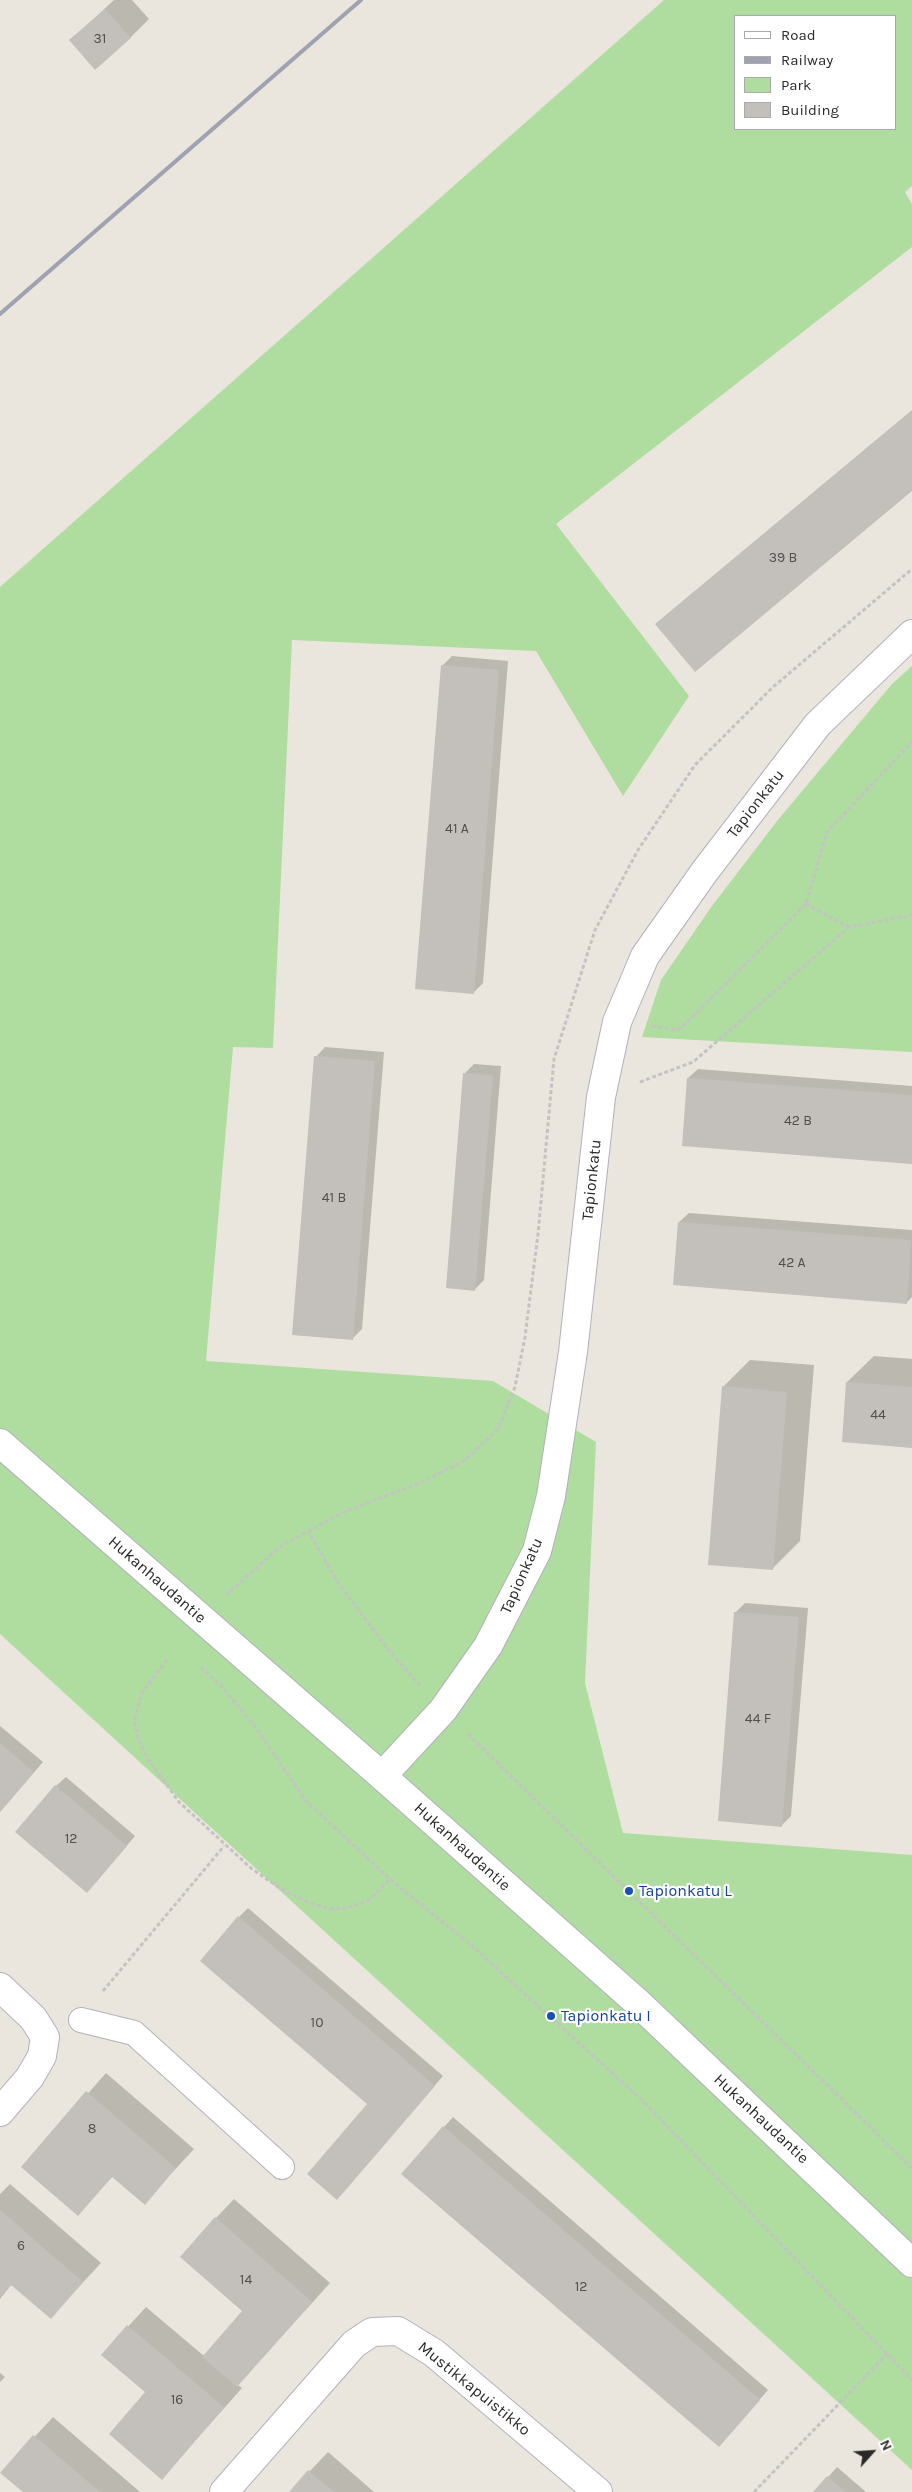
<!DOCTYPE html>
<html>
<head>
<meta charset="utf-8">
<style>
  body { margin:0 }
  #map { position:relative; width:912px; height:2492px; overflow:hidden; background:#eae6dd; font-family:Karla,sans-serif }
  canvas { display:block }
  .legend { position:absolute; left:734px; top:15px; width:162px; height:115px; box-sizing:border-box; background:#fff; border:1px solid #aaa; margin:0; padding:6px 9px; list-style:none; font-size:15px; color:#2a2a2a }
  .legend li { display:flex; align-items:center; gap:10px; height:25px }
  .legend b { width:25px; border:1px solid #aaa }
  .north { position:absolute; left:847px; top:2427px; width:50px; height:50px; -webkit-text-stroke:4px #fff; paint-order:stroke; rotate:64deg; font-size:14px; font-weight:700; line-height:20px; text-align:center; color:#2a2a2a }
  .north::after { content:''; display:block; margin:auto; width:18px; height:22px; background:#2a2a2a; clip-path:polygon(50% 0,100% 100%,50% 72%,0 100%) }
</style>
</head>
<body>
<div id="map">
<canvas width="912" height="2492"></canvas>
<ul class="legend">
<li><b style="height:6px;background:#fff"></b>Road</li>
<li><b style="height:6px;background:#a0a2b2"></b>Railway</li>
<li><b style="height:14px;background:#afdc9f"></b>Park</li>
<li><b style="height:14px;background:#c3bfba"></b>Building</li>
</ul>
<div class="north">N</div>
</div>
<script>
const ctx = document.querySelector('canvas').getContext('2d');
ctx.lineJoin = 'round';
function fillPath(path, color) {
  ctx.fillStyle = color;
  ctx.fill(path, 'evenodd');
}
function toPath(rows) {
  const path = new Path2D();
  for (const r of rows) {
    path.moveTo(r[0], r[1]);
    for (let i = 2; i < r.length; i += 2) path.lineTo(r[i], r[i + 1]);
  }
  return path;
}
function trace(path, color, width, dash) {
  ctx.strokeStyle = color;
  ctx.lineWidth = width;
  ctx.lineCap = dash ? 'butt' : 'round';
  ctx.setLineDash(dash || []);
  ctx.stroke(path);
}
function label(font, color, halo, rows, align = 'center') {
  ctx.font = font + ' Karla,sans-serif';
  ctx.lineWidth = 4.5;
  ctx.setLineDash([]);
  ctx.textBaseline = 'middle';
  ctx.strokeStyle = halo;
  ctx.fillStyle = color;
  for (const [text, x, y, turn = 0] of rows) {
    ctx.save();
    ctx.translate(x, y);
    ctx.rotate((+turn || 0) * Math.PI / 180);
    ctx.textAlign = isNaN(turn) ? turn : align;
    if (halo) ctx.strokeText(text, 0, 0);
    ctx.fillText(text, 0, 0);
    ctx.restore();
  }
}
const green = toPath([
  [664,0,912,0,912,186,905,192,912,204,912,247,556,524,689,696,623,796,536,651,292,640,273,1048,233,1047,206,1361,493,1381,596,1442,585,1683,623,1833,912,1855,912,2470,0,1634,0,587],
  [736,16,896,16,896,129,736,129],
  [912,666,912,1052,642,1037,661,980,712,906,777,821,892,684]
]);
const shadow = toPath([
  [114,0,132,0,149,19,130,38,71,40],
  [452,656,508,661,483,983,473,993,442,666],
  [325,1047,384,1052,362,1329,353,1338,316,1057],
  [474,1064,501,1066,484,1280,475,1289,465,1073],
  [698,1069,912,1086,912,1163,688,1078],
  [689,1213,912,1230,912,1297,906,1303,679,1222],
  [874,1356,912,1359,912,1447,847,1382],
  [750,1360,814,1365,800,1541,773,1568,723,1387],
  [745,1603,808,1608,791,1816,782,1825,736,1612],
  [0,1726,43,1762,0,1812],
  [66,1777,135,1836,96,1882,56,1786],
  [248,1908,443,2076,346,2189,369,2104,239,1917],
  [106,2073,194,2149,144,2203,113,2176,78,2214,23,2167],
  [453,2117,768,2390,728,2436,403,2173],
  [10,2184,101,2263,51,2317,12,2284,0,2299,0,2194],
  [234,2199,330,2283,238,2385,242,2388,162,2478,146,2392,102,2355,146,2307,204,2356,244,2311,216,2218],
  [0,2373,5,2377,0,2382],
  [53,2417,140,2492,25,2492,2,2472],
  [328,2452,374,2492,290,2492],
  [837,2467,866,2492,815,2492]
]);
const building = toPath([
  [105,9,131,38,95,70,69,40],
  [912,410,912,491,695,672,655,624],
  [441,665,499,670,474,994,415,989],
  [314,1056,375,1061,353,1340,292,1335],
  [463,1073,493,1075,475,1291,446,1288],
  [687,1078,912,1095,912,1164,682,1146],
  [678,1222,911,1240,907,1304,673,1285],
  [846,1382,912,1387,912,1448,842,1442],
  [722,1386,787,1392,773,1570,708,1565],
  [734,1612,799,1617,782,1827,718,1821],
  [0,1743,34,1772,0,1812],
  [55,1785,127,1846,87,1893,15,1832],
  [238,1916,435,2086,337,2200,307,2174,367,2104,200,1961],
  [86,2091,176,2168,145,2205,112,2177,78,2216,21,2167],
  [443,2126,760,2400,719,2447,401,2174],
  [0,2210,83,2282,51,2319,11,2285,0,2297],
  [215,2217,312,2302,237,2387,202,2357,242,2311,180,2257],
  [127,2325,224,2407,162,2480,109,2434,145,2392,101,2355],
  [33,2435,100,2492,23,2492,0,2473],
  [308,2470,334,2492,289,2492],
  [827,2476,845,2492,813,2492]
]);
const path = toPath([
  [806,904,849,927],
  [652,1026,679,1030,806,904,827,832,912,742],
  [640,1082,693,1062,849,927,912,915],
  [308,1530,337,1581,390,1652,420,1685],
  [226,1595,281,1546,342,1513,422,1482,465,1460,498,1429,515,1387,525,1337,538,1234,554,1059,595,930,638,850,695,765,773,687,912,569],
  [167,1660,143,1691,134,1720,139,1741,148,1759,179,1802,252,1869,281,1889,310,1903,330,1909,348,1908,369,1900,390,1879],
  [201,1667,222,1687,254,1725,306,1801,390,1879,472,1946,643,2101,912,2380],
  [468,1734,912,2168],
  [103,1991,224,1846],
  [754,2492,887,2354]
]);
const service = toPath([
  [81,2020,134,2033,282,2167]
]);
const minor = toPath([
  [0,1987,33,2018,45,2037,42,2056,30,2077,0,2112],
  [224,2492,354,2344,372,2332,398,2331,434,2353,598,2492]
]);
const tertiary = toPath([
  [382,1776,443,1710,488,1646,537,1551,551,1496,573,1352,601,1097,617,1022,645,956,705,871,818,724,912,634]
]);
const secondary = toPath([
  [0,1443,382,1776,637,2002,912,2263]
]);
const rail = toPath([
  [0,314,361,0]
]);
const markers = [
  [629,1891,5,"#1a4fb4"],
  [551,2016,5,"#1a4fb4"]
];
const numberNames = [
  ["31",100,39],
  ["39 B",783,558],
  ["41 A",457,829],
  ["42 B",798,1121],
  ["41 B",334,1198],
  ["42 A",792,1263],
  ["44",878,1415],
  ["44 F",758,1719],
  ["12",71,1839],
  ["10",317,2023],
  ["8",92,2129],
  ["6",21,2246],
  ["14",246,2280],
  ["12",581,2287],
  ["16",177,2400]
];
const streetNames = [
  ["Tapionkatu",756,804,-52],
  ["Tapionkatu",592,1180,-84],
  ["Tapionkatu",522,1576,-66],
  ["Hukanhaudantie",157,1580,41],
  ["Hukanhaudantie",462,1847,42],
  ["Hukanhaudantie",761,2119,43],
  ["Mustikkapuistikko",474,2389,39]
];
const transitNames = [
  ["Tapionkatu L",639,1891],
  ["Tapionkatu I",561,2016]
];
fillPath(green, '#afdc9f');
fillPath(shadow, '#0003');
fillPath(building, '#c3bfba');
trace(service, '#b1b2bc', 26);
trace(minor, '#b1b2bc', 30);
trace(tertiary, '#b1b2bc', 30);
trace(secondary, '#b1b2bc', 30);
trace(path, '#c3c3c3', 3, [4, 2.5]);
trace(service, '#fff', 24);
trace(minor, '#fff', 28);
trace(tertiary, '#fff', 28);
trace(secondary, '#fff', 28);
trace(rail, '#a0a2b2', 4);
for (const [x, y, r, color] of markers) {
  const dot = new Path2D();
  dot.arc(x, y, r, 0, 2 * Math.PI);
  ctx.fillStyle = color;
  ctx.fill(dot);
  trace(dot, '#fff', 2);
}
label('14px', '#504f4e', null, numberNames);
label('16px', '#2a2a2a', '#fff', streetNames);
label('16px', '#164399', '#fff', transitNames, 'left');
</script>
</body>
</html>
